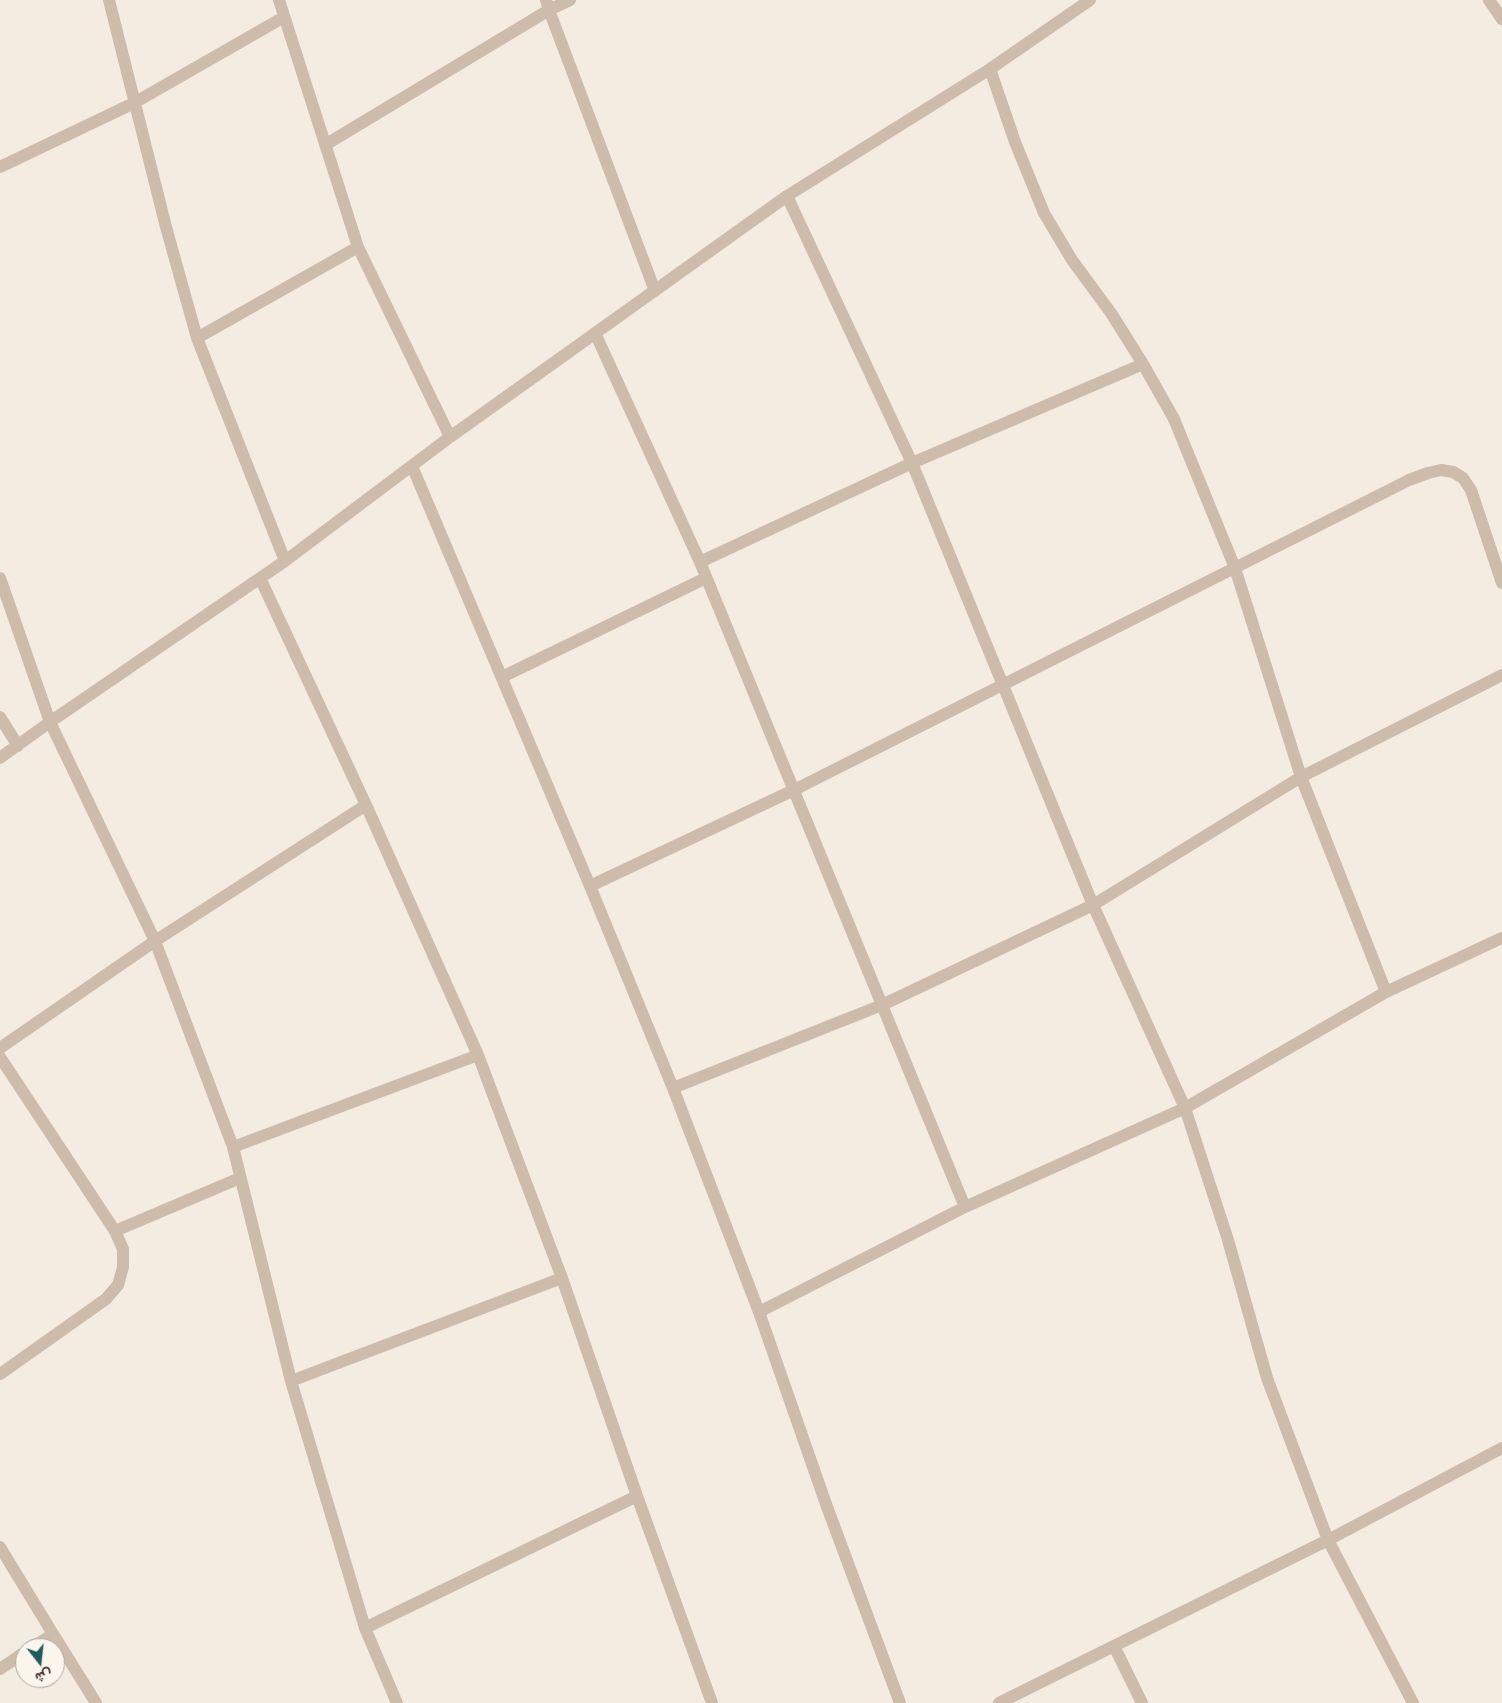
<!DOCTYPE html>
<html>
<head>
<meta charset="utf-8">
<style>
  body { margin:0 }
  #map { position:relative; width:1502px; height:1703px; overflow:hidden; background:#f4ebe1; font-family:"Asap Condensed",Vazirmatn,sans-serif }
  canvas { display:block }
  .north { position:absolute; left:15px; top:1638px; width:50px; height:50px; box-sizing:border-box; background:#fbf5ee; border:1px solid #aea6a0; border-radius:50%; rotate:164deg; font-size:14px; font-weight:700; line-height:20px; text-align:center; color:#3b302b }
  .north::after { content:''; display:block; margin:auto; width:18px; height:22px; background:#1f5a5e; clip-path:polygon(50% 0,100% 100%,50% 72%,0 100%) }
</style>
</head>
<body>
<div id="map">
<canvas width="1502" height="1703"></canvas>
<div class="north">ش</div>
</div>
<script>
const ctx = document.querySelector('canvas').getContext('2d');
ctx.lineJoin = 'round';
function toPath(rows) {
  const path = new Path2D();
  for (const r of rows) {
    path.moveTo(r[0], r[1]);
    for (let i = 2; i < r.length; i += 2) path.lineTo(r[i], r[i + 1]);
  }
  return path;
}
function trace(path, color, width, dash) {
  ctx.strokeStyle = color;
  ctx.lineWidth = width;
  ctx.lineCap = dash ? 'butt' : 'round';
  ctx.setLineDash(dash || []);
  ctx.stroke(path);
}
const minor = toPath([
  [109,0,166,227,197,338,285,561],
  [279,0,358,247,450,437],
  [570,0,549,10,655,291],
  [1489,0,1502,19],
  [990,69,1015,142,1044,213,1072,260,1111,313,1143,364,1174,419,1235,568,1301,777,1386,992],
  [325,145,549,10,546,0],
  [0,167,134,103,284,17],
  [787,196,912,463,1093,905,1185,1108,1228,1240,1267,1378,1328,1540,1413,1703],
  [595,333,700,562],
  [197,338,358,247],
  [412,466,590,886,673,1088,759,1312,826,1504,900,1703],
  [0,578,50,722,155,941,233,1147,291,1381,365,1628,397,1703],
  [260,578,366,805,478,1055,562,1278,637,1496,712,1703],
  [502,677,706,578],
  [0,717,18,746],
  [0,758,50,722,285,561,450,437,787,196,990,69,1090,0],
  [590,886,794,790,1409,480,1428,473,1441,470,1453,472,1463,478,1471,490,1502,583],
  [0,1048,155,941,366,805],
  [0,1057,115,1231,123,1249,123,1267,118,1285,106,1299,0,1374],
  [673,1088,882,1005,1093,905,1301,777,1502,675],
  [233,1147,478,1055],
  [965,1207,700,562,912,463,1143,364],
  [115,1231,240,1178],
  [759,1312,965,1207,1185,1108,1386,992,1502,938],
  [291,1381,562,1278],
  [0,1547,53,1634,31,1648],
  [365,1628,637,1496],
  [53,1634,96,1703],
  [1114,1646,1142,1703],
  [0,1669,25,1652],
  [999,1703,1328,1540,1502,1448]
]);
trace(minor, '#cdbbac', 12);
</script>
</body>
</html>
